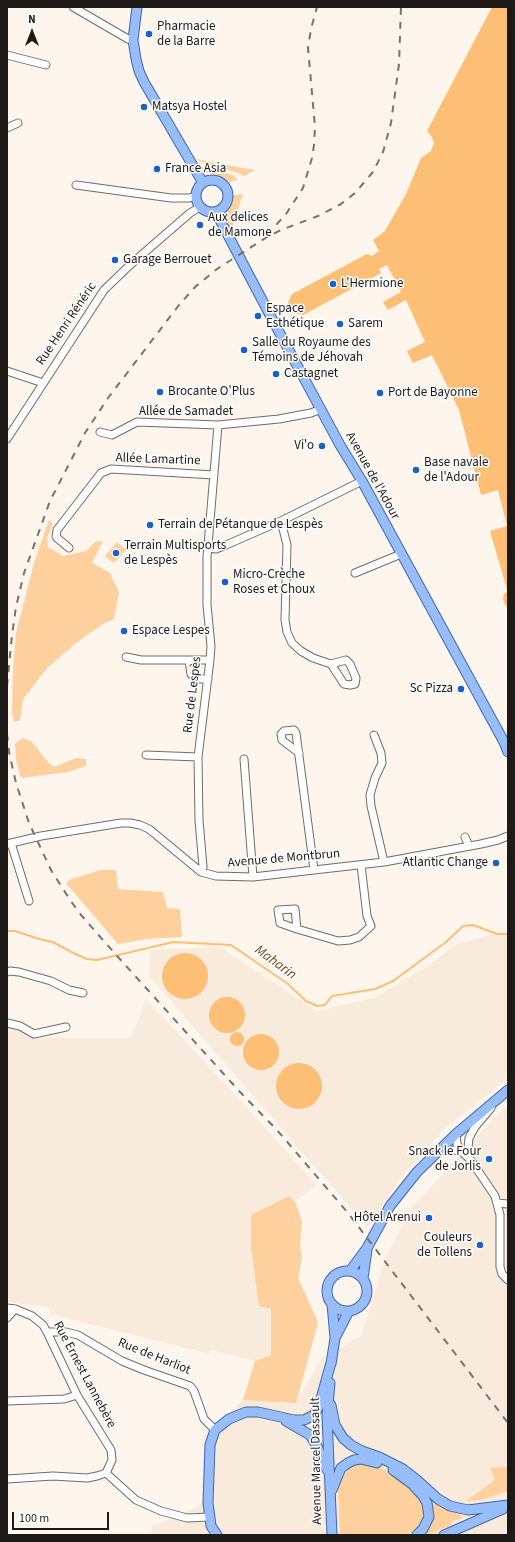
<!DOCTYPE html>
<html>
<head>
<meta charset="utf-8">
<style>
  body { margin:0 }
  #map { position:relative; width:515px; height:1542px; overflow:hidden; background:#fef5ec; font-family:"Source Sans 3",sans-serif }
  canvas { display:block }
  .frame { position:absolute; inset:0; border:8px solid #1c1916; pointer-events:none }
  .north { position:absolute; left:12px; top:12px; width:40px; height:40px; -webkit-text-stroke:3px #fff; paint-order:stroke; rotate:0deg; font-size:11px; font-weight:700; line-height:16px; text-align:center; color:#1c1916 }
  .north::after { content:''; display:block; margin:auto; width:14px; height:18px; background:#1c1916; clip-path:polygon(50% 0,100% 100%,50% 72%,0 100%) }
  .scale { position:absolute; left:12px; top:1512px; width:97px; height:18px; box-sizing:border-box; border:2px solid #1c1916; border-top:0; padding-left:5px; font-size:12px; line-height:14px; white-space:nowrap; color:#1c1916; -webkit-text-stroke:3px #fff; paint-order:stroke }
</style>
</head>
<body>
<div id="map">
<canvas width="515" height="1542"></canvas>
<div class="frame"></div>
<div class="north">N</div>
<div class="scale">100 m</div>
</div>
<script>
const ctx = document.querySelector('canvas').getContext('2d');
ctx.lineJoin = 'round';
function fillPath(path, color) {
  ctx.fillStyle = color;
  ctx.fill(path, 'evenodd');
}
function toPath(rows) {
  const path = new Path2D();
  for (const r of rows) {
    if (r.length === 3) {
      path.moveTo(r[0] + r[2], r[1]);
      path.arc(r[0], r[1], r[2], 0, 2 * Math.PI);
      continue;
    }
    path.moveTo(r[0], r[1]);
    for (let i = 2; i < r.length; i += 2) path.lineTo(r[i], r[i + 1]);
  }
  return path;
}
function trace(path, color, width, dash) {
  ctx.strokeStyle = color;
  ctx.lineWidth = width;
  ctx.lineCap = dash ? 'butt' : 'round';
  ctx.setLineDash(dash || []);
  ctx.stroke(path);
}
function label(font, color, halo, rows, align = 'center') {
  ctx.font = font + ' "Source Sans 3",sans-serif';
  ctx.lineWidth = 3;
  ctx.setLineDash([]);
  ctx.textBaseline = 'middle';
  ctx.strokeStyle = halo;
  ctx.fillStyle = color;
  for (const [text, x, y, turn = 0] of rows) {
    ctx.save();
    ctx.translate(x, y);
    ctx.rotate((+turn || 0) * Math.PI / 180);
    ctx.textAlign = isNaN(turn) ? turn : align;
    if (halo) ctx.strokeText(text, 0, 0);
    ctx.fillText(text, 0, 0);
    ctx.restore();
  }
}
const built = toPath([
  [508,930,508,1078,447,1127,419,1157,399,1180,368,1228,149,976,150,950,220,947,317,1011,374,998,429,965,457,944],
  [146,999,216,1074,317,1185,295,1202,302,1221,300,1246,302,1257,298,1278,318,1322,297,1401,323,1357,361,1336,387,1255,411,1208,499,1113,508,1106,508,1535,151,1535,152,1526,202,1505,204,1436,243,1400,255,1361,211,1350,209,1354,202,1352,54,1315,51,1317,49,1307,7,1302,7,1026,18,1029,27,1035,40,1038,131,1038]
]);
const green = toPath([
  [196,159,227,165,255,170,244,176,235,172,201,162],
  [199,166,233,175,238,180,229,182,221,177,205,172],
  [243,194,233,224,232,232,226,220,225,211,230,203,231,196],
  [49,520,53,524,47,538,48,547,63,556,86,551,95,542,103,541,92,563,110,573,119,592,114,619,103,624,76,643,48,667,23,699,20,720,14,722,12,712,13,670,16,633,34,563],
  [117,542,126,550,114,563,105,556],
  [23,738,31,741,48,762,54,767,76,758,86,759,86,766,68,772,21,778,16,760,15,744],
  [101,870,116,870,118,889,163,892,167,908,180,909,182,937,146,939,118,944,66,883,71,879],
  [289,1196,295,1202,302,1221,300,1246,302,1257,298,1278,318,1322,296,1403,243,1400,255,1361,271,1355,271,1309,259,1306,251,1247,251,1215],
  [359,1463,370,1464,394,1474,418,1495,426,1511,423,1523,407,1535,340,1535,338,1485,350,1466],
  [508,1467,508,1491,481,1500,466,1501,495,1480,490,1468],
  [430,1499,443,1507,461,1513,462,1518,451,1522,451,1525,428,1535,420,1535,432,1519,433,1512]
]);
const water = toPath([
  [492,7,508,7,508,608,505,605,503,599,504,594,507,592,506,586,490,531,507,526,498,490,481,495,459,410,432,355,413,363,407,351,425,342,406,300,388,310,383,302,401,292,387,265,379,269,381,273,303,315,289,312,286,307,292,294,367,254,372,256,379,251,373,240,385,231,406,194,421,158,431,151,434,143,432,137,427,131],
  [185,976,23],
  [227,1015,18],
  [237,1039,7],
  [261,1052,18],
  [299,1086,23]
]);
const stream = toPath([
  [7,931,15,931,39,939,53,942,73,953,87,959,97,960,173,942,231,945,288,984,306,1001,317,1006,325,1005,332,996,375,989,393,981,446,942,463,926,473,925,497,934,508,934]
]);
const minor = toPath([
  [73,7,128,39,133,40],
  [7,55,46,65],
  [7,128,18,123],
  [76,185,171,198,189,198,196,196],
  [7,371,43,383],
  [100,432,112,435,137,422,218,425,279,419,311,413,321,409],
  [7,439,104,290,130,265,190,213,200,207],
  [281,521,287,545,285,620,287,632,292,643,301,651,313,658,331,664,344,684,350,685,355,684,356,678,350,664,346,660,331,664],
  [69,548,56,537,57,530,101,473,111,469,214,475],
  [208,548,216,549,226,545,281,521,362,481],
  [355,573,401,554],
  [126,657,141,660,210,660],
  [189,660,191,674,198,679,208,679],
  [374,735,381,753,382,763,375,778,370,795,371,806,384,862],
  [299,753,282,740,281,734,284,731,294,730,296,733,314,870],
  [146,755,198,757],
  [244,759,253,877],
  [465,837,469,846],
  [11,843,29,901],
  [7,844,41,836,121,823,130,823,140,825,149,829,201,872,216,876,253,877,384,862,481,844,498,840,508,836],
  [201,872,203,867,199,820,198,757,210,660,211,646,207,605,207,557,218,425],
  [297,929,280,923,278,910,295,909,297,929,338,941,350,940,359,937,371,926,367,916,361,865],
  [7,972,10,971,19,972,51,981,69,990,83,993],
  [7,1023,20,1026,34,1034,66,1027],
  [456,1134,457,1144,462,1152],
  [437,1151,455,1150,462,1152,470,1159,495,1196,500,1215,500,1267,502,1274,508,1280],
  [470,1159,468,1148,469,1138,475,1127,491,1108],
  [497,1203,508,1204],
  [7,1308,15,1309,32,1316,43,1325,47,1332,77,1395,111,1450,112,1460,106,1473],
  [7,1318,15,1309],
  [47,1332,66,1332,78,1335,122,1361,144,1370,190,1386,194,1391,204,1419,215,1430],
  [7,1401,64,1399,77,1395],
  [106,1473,136,1500,161,1511,187,1518,209,1517],
  [7,1479,53,1476,87,1478,97,1476,106,1473]
]);
const major = toPath([
  [137,7,133,40,136,59,139,71,144,82,203,183],
  [212,196,16],
  [217,211,220,220,271,317,340,445,362,481,504,742,508,752],
  [347,1291,20],
  [350,1271,367,1248,390,1206,417,1172,456,1134,508,1090],
  [363,1278,367,1250],
  [335,1338,349,1311],
  [331,1364,335,1338,332,1304],
  [330,1383,327,1416,332,1535],
  [331,1405,335,1425,343,1438,351,1445,362,1451,379,1457,403,1469,416,1479,438,1499,450,1506,468,1510,508,1505],
  [286,1421,310,1435,317,1446,327,1470],
  [393,1470,412,1484,423,1496,427,1503,429,1517,423,1529,417,1535],
  [332,1490,341,1468,348,1463,354,1460,361,1459,377,1463],
  [217,1535,211,1526,208,1503,210,1445,215,1430,229,1419,246,1412,258,1412,294,1420,304,1420,314,1415,319,1406,332,1359],
  [444,1535,503,1509]
]);
const rail = toPath([
  [267,235,286,214,303,188,312,158,314,145,315,127,308,48,311,29,317,7],
  [7,686,12,635,16,607,24,573,50,501,85,433,108,398,179,305,195,287,217,269,267,237,281,230,318,216,341,204,355,193,373,172,383,152,391,123,399,64,401,7],
  [7,734,9,752,16,783,29,823,51,870,70,900,81,915,118,957,240,1092,277,1130,348,1213,508,1423]
]);
const markers = [
  [149,34,4,"#1960cb"],
  [144,107,4,"#1960cb"],
  [157,169,4,"#1960cb"],
  [200,225,4,"#1960cb"],
  [115,260,4,"#1960cb"],
  [333,284,4,"#1960cb"],
  [258,316,4,"#1960cb"],
  [340,324,4,"#1960cb"],
  [244,350,4,"#1960cb"],
  [276,374,4,"#1960cb"],
  [160,392,4,"#1960cb"],
  [380,393,4,"#1960cb"],
  [322,446,4,"#1960cb"],
  [416,470,4,"#1960cb"],
  [150,525,4,"#1960cb"],
  [116,553,4,"#1960cb"],
  [225,582,4,"#1960cb"],
  [124,631,4,"#1960cb"],
  [461,689,4,"#1960cb"],
  [496,863,4,"#1960cb"],
  [489,1159,4,"#1960cb"],
  [429,1218,4,"#1960cb"],
  [480,1245,4,"#1960cb"]
];
const poiNames = [
  ["Pharmacie",157,27],
  ["de la Barre",157,42],
  ["Matsya Hostel",152,107],
  ["France Asia",165,169],
  ["Aux delices",208,218],
  ["de Mamone",208,233],
  ["Garage Berrouet",123,260],
  ["L'Hermione",341,284],
  ["Espace",266,309],
  ["Esthétique",266,324],
  ["Sarem",348,324],
  ["Salle du Royaume des",252,343],
  ["Témoins de Jéhovah",252,358],
  ["Castagnet",284,374],
  ["Brocante O'Plus",168,392],
  ["Port de Bayonne",388,393],
  ["Vi'o",314,446,"right"],
  ["Base navale",424,463],
  ["de l'Adour",424,478],
  ["Terrain de Pétanque de Lespès",158,525],
  ["Terrain Multisports",124,546],
  ["de Lespès",124,561],
  ["Micro-Crèche",233,575],
  ["Roses et Choux",233,590],
  ["Espace Lespes",132,631],
  ["Sc Pizza",453,689,"right"],
  ["Atlantic Change",488,863,"right"],
  ["Snack le Four",481,1152,"right"],
  ["de Jorlis",481,1167,"right"],
  ["Hôtel Arenui",421,1218,"right"],
  ["Couleurs",472,1238,"right"],
  ["de Tollens",472,1253,"right"]
];
const streetNames = [
  ["Rue Henri Rénéric",67,324,-56],
  ["Allée de Samadet",186,412],
  ["Allée Lamartine",158,460,2],
  ["Avenue de l'Adour",372,476,61],
  ["Rue de Lespès",193,695,-83],
  ["Avenue de Montbrun",284,859,-5],
  ["Rue de Harliot",154,1357,22],
  ["Rue Ernest Lannebère",84,1375,62],
  ["Avenue Marcel Dassault",317,1461,-91]
];
const waterNames = [
  ["Maharin",275,963,36]
];
fillPath(built, '#f9ebdb');
fillPath(green, '#fed09d');
fillPath(water, '#fdbe76');
trace(stream, '#fdbe76', 2);
trace(minor, '#736b63', 9);
trace(major, '#3f67a8', 11);
trace(minor, '#fff', 7);
trace(major, '#97bdfa', 9);
trace(rail, '#78726d', 2, [7, 7]);
for (const [x, y, r, color] of markers) {
  const dot = new Path2D();
  dot.arc(x, y, r, 0, 2 * Math.PI);
  ctx.fillStyle = color;
  ctx.fill(dot);
  trace(dot, '#fff', 1.5);
}
label('13px', '#1c1916', '#fff', poiNames, 'left');
label('13px', '#1c1916', '#fff', streetNames);
label('italic 14px', '#734b14', '#fff', waterNames);
</script>
</body>
</html>
